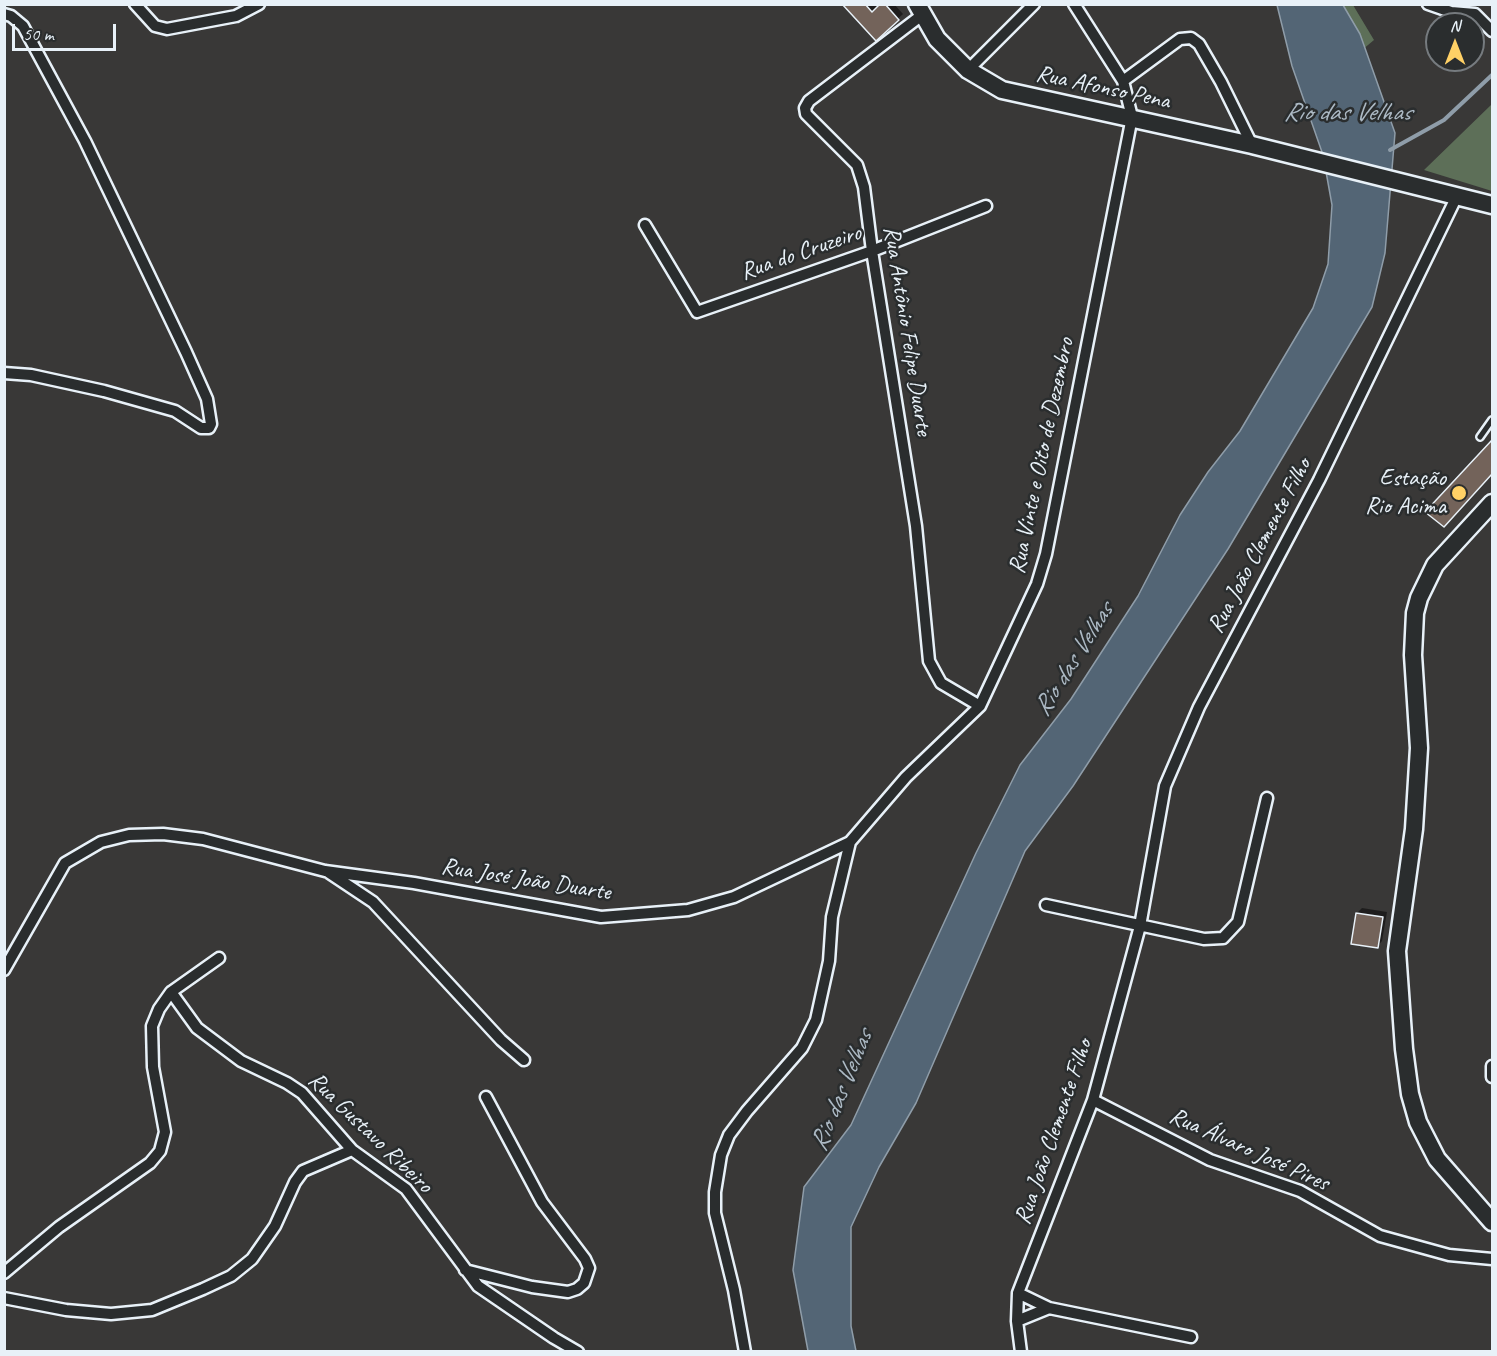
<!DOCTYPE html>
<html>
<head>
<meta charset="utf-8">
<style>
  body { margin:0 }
  #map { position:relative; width:1497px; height:1356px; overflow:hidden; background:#393837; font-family:Caveat,sans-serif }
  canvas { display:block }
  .frame { position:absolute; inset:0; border:6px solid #e8f1f8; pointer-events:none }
  .north { position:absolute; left:1425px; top:12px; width:60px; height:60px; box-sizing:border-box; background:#2a2d2e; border:2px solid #767b7f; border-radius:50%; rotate:0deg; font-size:16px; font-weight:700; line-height:24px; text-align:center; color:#e8f1f8 }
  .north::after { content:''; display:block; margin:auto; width:21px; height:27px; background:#ffd166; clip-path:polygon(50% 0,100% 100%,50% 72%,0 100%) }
  .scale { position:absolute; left:12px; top:24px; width:104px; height:27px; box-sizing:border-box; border:3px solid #e8f1f8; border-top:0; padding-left:8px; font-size:18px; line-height:21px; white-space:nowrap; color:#e8f1f8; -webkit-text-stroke:4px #2a2d2e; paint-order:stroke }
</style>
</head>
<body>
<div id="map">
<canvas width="1497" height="1356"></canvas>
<div class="frame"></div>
<div class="north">N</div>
<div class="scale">50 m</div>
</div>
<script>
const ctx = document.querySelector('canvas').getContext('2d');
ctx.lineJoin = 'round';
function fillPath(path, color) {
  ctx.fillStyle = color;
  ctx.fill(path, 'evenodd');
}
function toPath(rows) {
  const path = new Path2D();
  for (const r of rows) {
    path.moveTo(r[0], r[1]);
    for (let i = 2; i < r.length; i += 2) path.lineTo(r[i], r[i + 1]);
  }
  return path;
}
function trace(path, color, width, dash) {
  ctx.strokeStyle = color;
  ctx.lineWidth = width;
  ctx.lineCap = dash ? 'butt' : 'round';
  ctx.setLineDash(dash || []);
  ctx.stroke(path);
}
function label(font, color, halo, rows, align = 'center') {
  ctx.font = font + ' Caveat,sans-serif';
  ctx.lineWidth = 5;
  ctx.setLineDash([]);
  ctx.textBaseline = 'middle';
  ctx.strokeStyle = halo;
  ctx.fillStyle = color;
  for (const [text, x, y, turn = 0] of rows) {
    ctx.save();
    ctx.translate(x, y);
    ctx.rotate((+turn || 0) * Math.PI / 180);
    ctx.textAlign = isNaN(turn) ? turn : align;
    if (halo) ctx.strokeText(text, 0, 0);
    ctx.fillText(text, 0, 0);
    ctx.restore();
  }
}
const green = toPath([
  [1330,5,1353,5,1374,40,1356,55],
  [1492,104,1492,191,1424,170]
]);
const water = toPath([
  [1277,5,1343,5,1360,34,1395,133,1385,253,1372,307,1228,549,1073,786,1025,851,916,1103,879,1167,851,1227,851,1326,856,1351,808,1351,793,1270,804,1187,851,1125,976,853,1020,765,1071,699,1138,596,1180,515,1208,472,1240,431,1313,308,1328,264,1332,205,1323,155,1292,66,1277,5]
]);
const shadow = toPath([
  [846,4,874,4,878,8,882,4,894,4,903,14,876,39],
  [1362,908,1387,912,1382,941,1377,947,1357,913]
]);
const stream = toPath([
  [1390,150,1444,120,1492,75]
]);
const building = toPath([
  [842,4,865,4,872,12,880,4,885,4,899,20,876,41,842,4],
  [1492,440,1492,474,1444,527,1425,512,1492,440],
  [1356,913,1383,917,1378,948,1351,944,1356,913]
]);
const lane = toPath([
  [1480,437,1492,420]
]);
const street = toPath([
  [135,4,155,26,167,29,236,16,259,4],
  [1428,4,1451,12,1475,14],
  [4,14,11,16,23,26,85,141,186,352,207,399,211,424,209,428,201,428,175,411,104,391,31,375,4,373],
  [1475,14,1492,31],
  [922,15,809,101,805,108,806,114,857,165,864,187,872,251,916,526,929,661,941,683,980,706],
  [968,70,1034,4],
  [1123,81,1180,39,1191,38,1199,44,1221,82,1252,145],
  [645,225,697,312,872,251,986,206],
  [328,872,373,902,501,1040,524,1060],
  [1046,905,1204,939,1223,938,1238,922,1267,798],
  [219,958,171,992,197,1028,241,1061,287,1083,302,1093,352,1150,406,1189,478,1286,554,1338,578,1352],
  [4,970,65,863,101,842,129,835,163,834,203,839,325,871,414,883,601,917,688,910,734,897,850,842],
  [1492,1066,1492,1077],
  [1093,1100,1210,1160,1300,1191,1380,1236,1449,1255,1492,1259],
  [465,1270,532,1287,568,1292,577,1289,584,1283,589,1268,585,1259,542,1202,486,1097],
  [4,1273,59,1227,150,1163,160,1151,165,1132,153,1067,152,1026,159,1009,171,992],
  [1018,1293,1049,1308,1191,1337],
  [4,1298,66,1310,111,1314,152,1310,203,1289,231,1276,252,1259,275,1226,295,1182,303,1171,352,1150],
  [1017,1321,1049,1308],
  [745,1352,734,1290,715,1213,715,1192,721,1155,729,1135,747,1111,802,1048,816,1020,829,961,832,917,850,842,906,777,980,706,1037,584,1046,554,1132,117,1123,81,1074,4],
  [1021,1352,1017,1321,1018,1293,1093,1100,1140,926,1165,786,1199,707,1319,480,1456,198]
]);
const secondary = toPath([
  [917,4,937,39,968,70,1002,90,1252,145,1492,205],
  [1492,503,1435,565,1419,598,1415,613,1413,655,1419,748,1414,829,1397,951,1404,1049,1410,1094,1418,1122,1437,1159,1492,1222]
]);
const markers = [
  [1459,493,8,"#ffd166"]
];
const streetNames = [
  ["Rua Afonso Pena",1103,88,12],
  ["Rua do Cruzeiro",801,253,-19],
  ["Rua Antônio Felipe Duarte",907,331,81],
  ["Rua Vinte e Oito de Dezembro",1042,456,-78],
  ["Rua João Clemente Filho",1260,546,-62],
  ["Rua José João Duarte",526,880,9],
  ["Rua João Clemente Filho",1054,1132,-71],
  ["Rua Gustavo Ribeiro",370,1133,44],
  ["Rua Álvaro José Pires",1249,1150,24]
];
const poiNames = [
  ["Estação",1446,479],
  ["Rio Acima",1446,507]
];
const waterNames = [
  ["Rio das Velhas",1347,113],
  ["Rio das Velhas",1074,660,-58],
  ["Rio das Velhas",842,1091,-68]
];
fillPath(green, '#5d6f58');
fillPath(water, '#536575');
trace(water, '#8f9da9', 1.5);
fillPath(shadow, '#0007');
trace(stream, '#8f9da9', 4);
fillPath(building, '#73635a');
trace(building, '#e8f1f8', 1.5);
trace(lane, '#e8f1f8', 10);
trace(street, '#e8f1f8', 15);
trace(secondary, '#e8f1f8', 21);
trace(lane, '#2a2d2e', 5);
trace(street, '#2a2d2e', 10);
trace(secondary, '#2a2d2e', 16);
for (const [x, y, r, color] of markers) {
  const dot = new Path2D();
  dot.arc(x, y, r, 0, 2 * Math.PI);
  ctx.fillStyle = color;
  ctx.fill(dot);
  trace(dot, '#2a2d2e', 2);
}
label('24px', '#e8f1f8', '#2a2d2e', streetNames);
label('24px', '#e8f1f8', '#2a2d2e', poiNames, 'right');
label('italic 26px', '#acb9c4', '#2a2d2e', waterNames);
</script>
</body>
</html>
